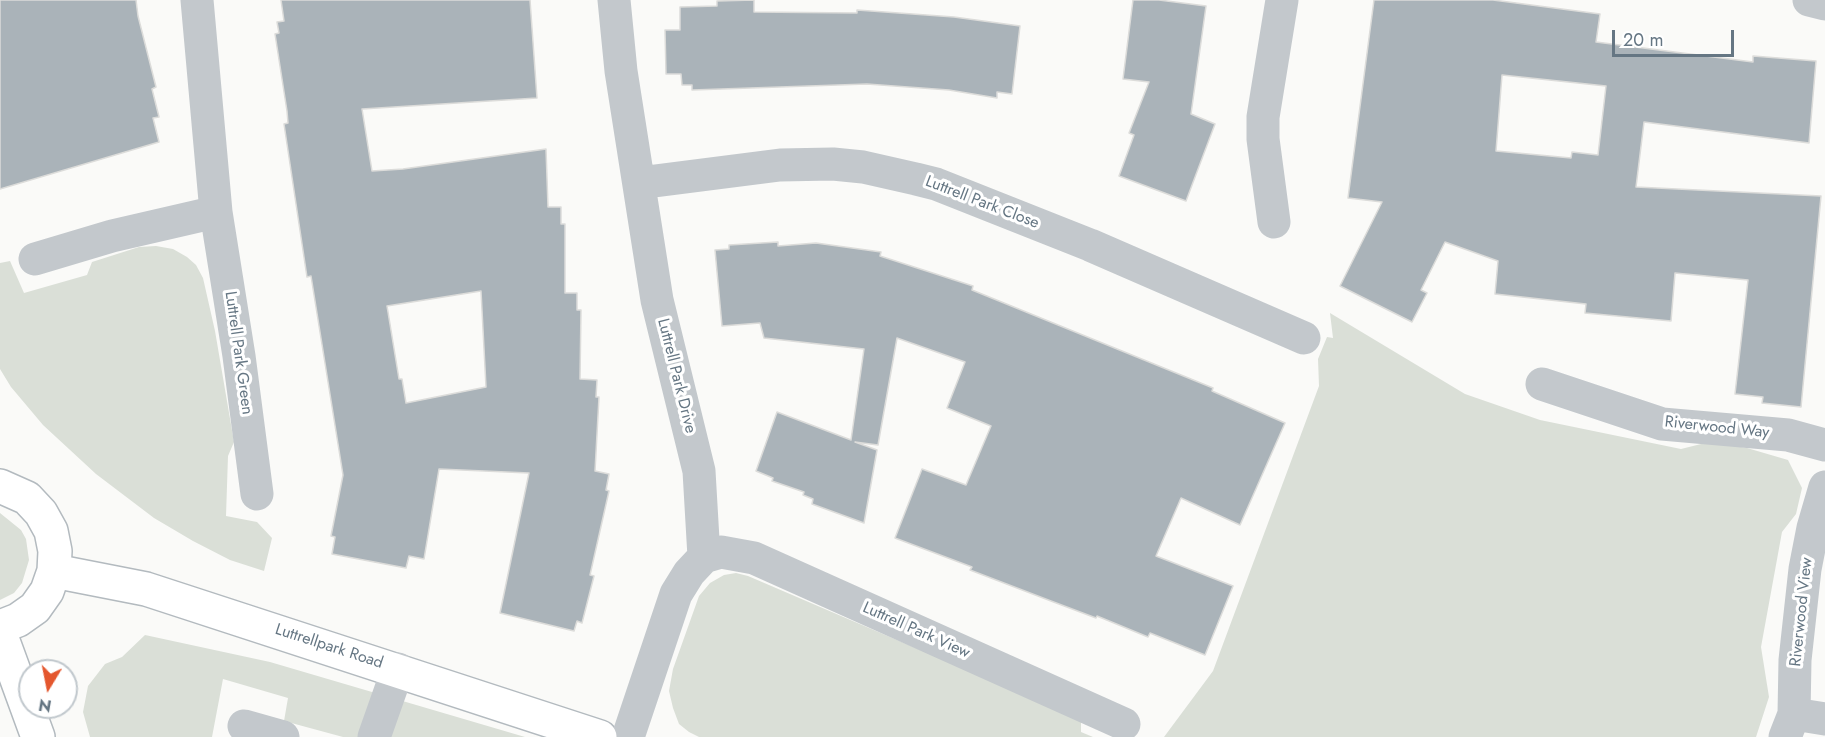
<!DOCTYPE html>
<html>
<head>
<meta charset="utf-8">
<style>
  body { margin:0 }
  #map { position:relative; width:1825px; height:737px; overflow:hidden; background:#fafaf8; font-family:Jost,sans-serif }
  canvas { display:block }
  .north { position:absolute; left:18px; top:659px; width:60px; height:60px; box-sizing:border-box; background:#fff; border:2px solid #c1c8cd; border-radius:50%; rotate:190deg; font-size:16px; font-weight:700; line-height:24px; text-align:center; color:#657683 }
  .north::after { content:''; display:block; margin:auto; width:21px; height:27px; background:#e4572e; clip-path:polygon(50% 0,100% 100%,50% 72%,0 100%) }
  .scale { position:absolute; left:1612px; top:30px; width:122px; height:27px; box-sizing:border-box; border:3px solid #657683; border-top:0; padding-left:8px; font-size:18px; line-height:21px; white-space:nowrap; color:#657683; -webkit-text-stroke:4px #fff; paint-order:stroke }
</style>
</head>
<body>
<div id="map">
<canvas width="1825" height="737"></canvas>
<div class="north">N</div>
<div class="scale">20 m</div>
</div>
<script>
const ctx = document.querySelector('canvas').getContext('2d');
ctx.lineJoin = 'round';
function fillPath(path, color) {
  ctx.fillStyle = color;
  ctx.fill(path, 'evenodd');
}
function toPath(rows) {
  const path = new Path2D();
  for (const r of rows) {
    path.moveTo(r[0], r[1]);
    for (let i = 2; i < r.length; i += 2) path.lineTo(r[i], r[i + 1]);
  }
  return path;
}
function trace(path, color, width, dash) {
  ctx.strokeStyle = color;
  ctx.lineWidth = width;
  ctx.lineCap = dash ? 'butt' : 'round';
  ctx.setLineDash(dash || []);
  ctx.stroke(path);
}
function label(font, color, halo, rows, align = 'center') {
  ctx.font = font + ' Jost,sans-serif';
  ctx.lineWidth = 6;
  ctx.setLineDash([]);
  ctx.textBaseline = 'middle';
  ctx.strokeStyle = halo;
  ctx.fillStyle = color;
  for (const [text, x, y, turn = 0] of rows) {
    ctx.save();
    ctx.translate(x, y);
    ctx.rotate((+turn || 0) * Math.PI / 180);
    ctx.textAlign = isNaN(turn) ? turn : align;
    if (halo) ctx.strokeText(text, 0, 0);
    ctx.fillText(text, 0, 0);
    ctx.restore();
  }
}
const green = toPath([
  [156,246,173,249,187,257,196,265,203,278,215,331,234,442,228,456,226,516,257,522,272,538,264,571,230,560,193,541,154,518,96,474,43,425,11,387,0,369,0,263,10,261,24,293,87,275,92,262,139,247],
  [1330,313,1465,394,1540,420,1681,449,1709,442,1747,448,1788,460,1802,488,1796,514,1782,532,1761,647,1769,697,1756,737,1164,737,1213,671,1319,386,1318,359,1327,337,1333,338],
  [0,513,21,530,26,539,29,560,22,583,14,593,0,600],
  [736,573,748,576,1081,719,1081,732,1093,737,699,737,689,732,679,724,673,708,669,691,673,669,699,596,710,583,724,575],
  [145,635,270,662,525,737,343,737,284,721,288,698,223,679,212,737,90,737,83,712,88,686,105,664,122,657]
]);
const building = toPath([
  [0,0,136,0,138,16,156,87,152,89,159,117,153,118,159,142,0,189,0,0],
  [281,0,530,0,537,98,362,109,372,171,403,169,546,149,548,207,561,207,561,224,565,224,565,293,577,293,577,310,581,310,580,379,597,380,596,397,599,397,595,471,609,474,606,490,609,491,590,575,594,576,582,623,577,621,574,631,500,613,529,473,439,469,424,559,409,556,406,568,332,554,335,537,331,536,343,475,311,276,307,277,284,124,288,123,287,111,275,34,279,33,277,22,284,21,281,0],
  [481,291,486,387,406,403,402,379,399,379,387,306,481,291],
  [754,0,754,12,857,13,857,10,954,17,1020,26,1012,94,997,92,997,98,949,90,867,84,692,90,692,85,682,85,681,74,666,74,665,30,680,30,680,7,717,6,717,1,754,0],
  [1133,0,1159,0,1206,6,1191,114,1215,124,1186,201,1119,176,1134,135,1129,133,1149,82,1123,79,1133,0],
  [1374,0,1493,0,1600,14,1596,42,1753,62,1753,56,1816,61,1809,143,1644,122,1636,187,1821,196,1801,407,1762,403,1763,397,1735,394,1748,280,1675,273,1671,321,1585,313,1586,304,1495,294,1498,261,1445,242,1421,290,1427,293,1412,322,1340,286,1382,202,1348,198,1374,0],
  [1502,75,1606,86,1598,155,1572,152,1571,158,1496,151,1502,75],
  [778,242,778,246,816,243,881,252,880,256,973,286,972,290,1213,388,1212,391,1285,423,1240,525,1181,498,1156,556,1233,586,1205,655,1150,633,1148,637,1097,616,1096,618,1051,601,970,570,972,567,895,538,922,469,966,485,991,426,947,408,965,362,897,338,878,445,855,442,877,450,864,523,812,504,813,499,803,495,804,492,772,481,773,478,756,471,777,412,851,440,864,349,764,338,760,323,722,326,715,250,729,249,729,245,778,242]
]);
const street = toPath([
  [197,0,216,212,239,356,257,494],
  [614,0,621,71,657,300,699,471,704,557,689,573,676,594,628,737],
  [1809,0,1825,4],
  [639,183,780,165,833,164,863,167,916,179,936,184,1090,245,1304,338],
  [1274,222,1263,139,1263,117,1282,0],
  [35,259,112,236,216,212],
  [1542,384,1662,424,1788,435,1825,445],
  [704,557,721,552,754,558,1124,724],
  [1794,714,1825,719],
  [244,726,283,737],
  [374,737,398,669],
  [1785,737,1794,714,1795,660,1805,569,1813,528,1825,487]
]);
const secondary = toPath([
  [0,486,27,498,41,513,51,531,55,551,54,571,47,591,35,608,18,620,0,627],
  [54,571,146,589,600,737],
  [0,633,38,737]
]);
const streetNames = [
  ["Luttrell Park Close",982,203,21],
  ["Luttrell Park Green",238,353,82],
  ["Luttrell Park Drive",676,376,76],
  ["Riverwood Way",1717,428,6],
  ["Riverwood View",1802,612,-84],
  ["Luttrell Park View",916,631,24],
  ["Luttrellpark Road",329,647,18]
];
fillPath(green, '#dadfd7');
fillPath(building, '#aab3b9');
trace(building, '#dcdcda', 1.5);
trace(secondary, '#b3babf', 36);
trace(street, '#c3c8cc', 33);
trace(secondary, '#fff', 33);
label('16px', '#657683', '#fff', streetNames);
</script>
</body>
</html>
